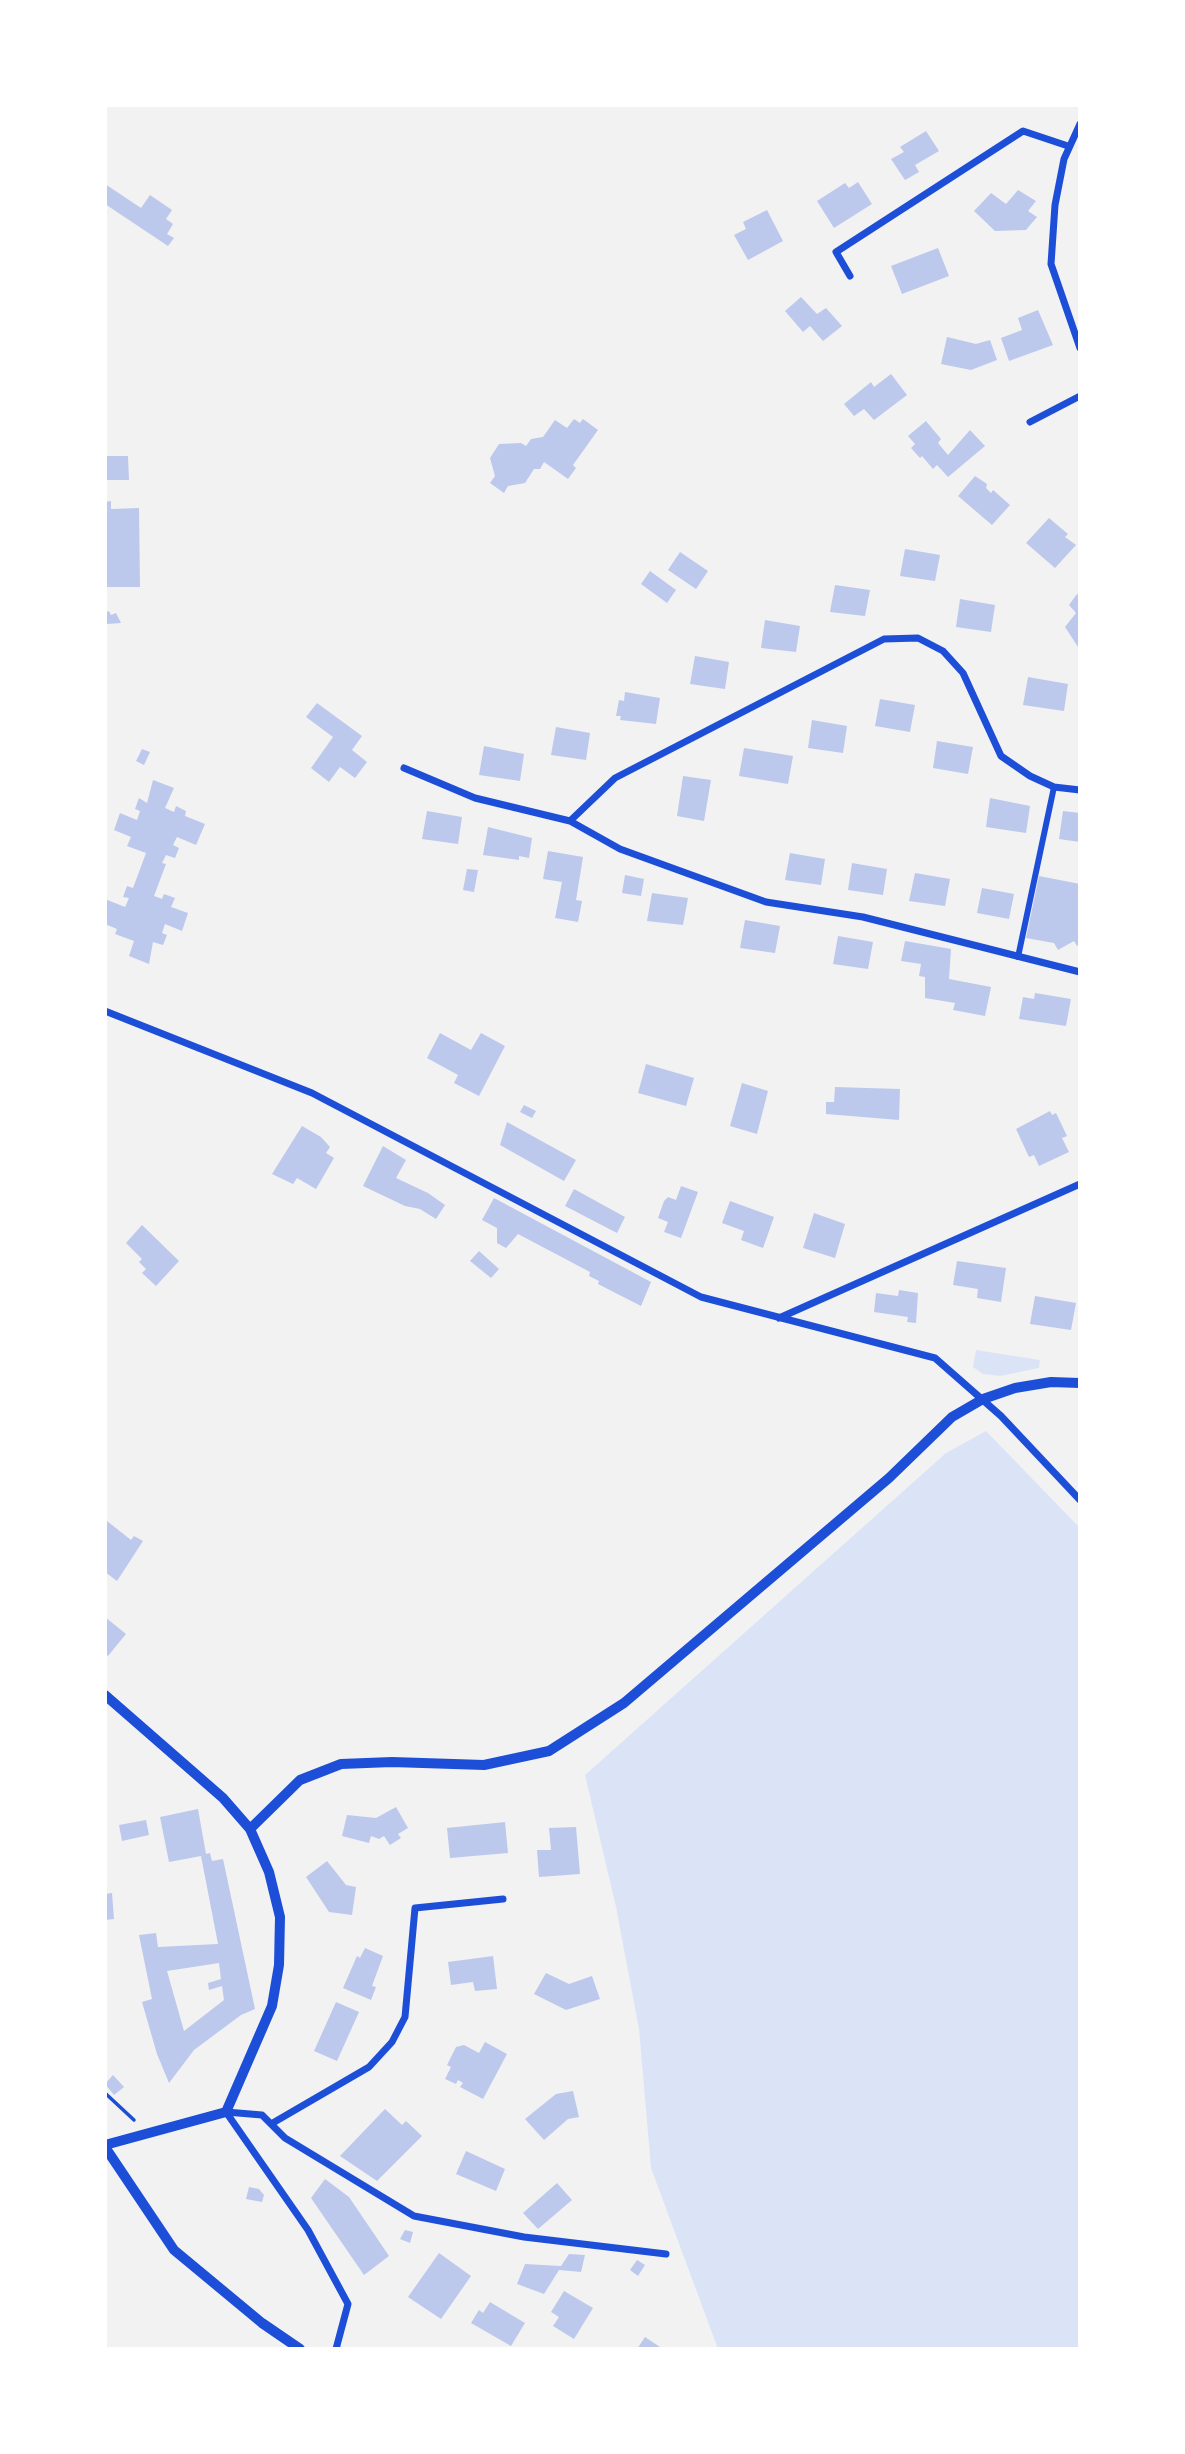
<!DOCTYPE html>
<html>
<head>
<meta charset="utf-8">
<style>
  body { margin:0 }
  #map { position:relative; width:1185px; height:2454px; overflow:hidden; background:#f2f2f2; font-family:"Golos Text",sans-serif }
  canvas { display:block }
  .frame { position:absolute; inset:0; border:107px solid #fff; pointer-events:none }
</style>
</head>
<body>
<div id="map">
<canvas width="1185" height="2454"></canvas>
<div class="frame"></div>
</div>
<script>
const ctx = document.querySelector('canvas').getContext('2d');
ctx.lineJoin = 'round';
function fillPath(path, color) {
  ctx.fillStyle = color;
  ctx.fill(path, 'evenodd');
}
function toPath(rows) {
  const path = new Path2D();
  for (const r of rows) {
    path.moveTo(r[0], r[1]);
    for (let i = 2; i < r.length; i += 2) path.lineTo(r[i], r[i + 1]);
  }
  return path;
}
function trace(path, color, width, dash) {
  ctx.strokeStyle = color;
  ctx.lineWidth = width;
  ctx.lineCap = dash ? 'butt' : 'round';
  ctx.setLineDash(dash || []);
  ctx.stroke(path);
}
const green = toPath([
  [976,1350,1040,1360,1039,1368,1000,1376,983,1374,973,1367],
  [986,1431,1080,1528,1080,2349,718,2349,651,2168,639,2029,616,1907,585,1775,946,1453]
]);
const building = toPath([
  [926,131,939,151,915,165,919,172,905,180,891,159,904,152,900,147],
  [858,182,872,204,834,228,817,201,845,183,849,188],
  [105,184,141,208,150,195,172,210,166,219,173,224,167,234,174,238,168,246,105,204],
  [1018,190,1036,201,1028,211,1037,217,1026,230,995,231,974,211,991,193,1006,204],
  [767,210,783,241,748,260,734,235,746,229,743,222],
  [938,248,949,276,902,294,891,266],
  [801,297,817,314,826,308,842,326,823,341,810,326,803,332,785,311],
  [1038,310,1053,345,1009,361,1001,338,1022,330,1018,318],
  [947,337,976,344,990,340,997,360,971,370,941,364],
  [891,374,907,395,874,420,864,409,854,416,844,404,871,382,874,387],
  [574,419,580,423,583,419,598,430,573,465,576,468,568,479,544,462,540,469,534,469,525,483,508,486,504,493,490,483,495,476,490,458,499,444,521,443,526,446,531,439,543,437,555,420,567,428],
  [926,421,941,439,938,443,948,455,970,430,985,446,948,477,937,465,933,469,922,456,920,458,911,448,915,444,908,436],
  [105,456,128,456,129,480,105,480],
  [975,476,987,484,986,488,991,493,993,490,1010,505,992,525,958,496],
  [111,501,111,509,139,508,140,587,105,587,105,502],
  [1049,518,1068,534,1065,537,1076,545,1055,568,1026,543],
  [905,549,940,555,935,581,900,576],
  [680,552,708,571,696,589,668,570],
  [650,571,676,590,667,603,641,584],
  [835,585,870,590,865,616,830,612],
  [1077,594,1080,596,1080,650,1065,627,1076,613,1069,605],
  [960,599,995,605,991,632,956,627],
  [109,611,111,615,116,613,121,623,107,624,105,613],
  [765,620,800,626,796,652,761,648],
  [695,656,729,662,725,689,690,684],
  [1028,677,1068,684,1064,711,1023,705],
  [625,692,660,698,656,724,620,720,621,716,616,716,619,700,624,701],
  [880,699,915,705,910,732,875,726],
  [317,703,362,736,352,750,367,762,355,778,340,767,329,782,311,768,333,737,306,717],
  [812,720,847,726,843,753,808,748],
  [556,727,590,733,586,760,551,755],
  [937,741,973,747,968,774,933,768],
  [484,746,524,754,520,781,479,775],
  [744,748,793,756,788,784,739,776],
  [142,749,150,752,144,765,136,761],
  [683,776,711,780,704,821,677,816],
  [153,780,174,788,165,808,174,812,176,806,186,811,185,816,205,824,196,845,177,837,173,845,179,848,175,858,166,855,162,863,166,864,154,896,162,899,164,894,175,898,171,907,188,913,182,931,165,924,162,933,167,935,163,945,153,942,149,964,129,956,134,941,115,934,117,929,105,924,105,899,125,907,129,898,123,897,127,886,133,888,146,853,127,846,131,837,114,830,120,813,137,820,140,811,135,809,139,798,147,803],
  [990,798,1030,806,1026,833,986,827],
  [427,811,462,817,458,844,422,839],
  [1063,811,1080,813,1080,842,1059,839],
  [488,827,532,838,529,858,519,856,519,860,483,855],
  [548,851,583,857,576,900,582,901,578,922,555,918,562,882,543,879],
  [790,853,825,859,821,885,785,880],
  [852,863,887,869,883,895,848,890],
  [467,869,478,870,474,892,463,890],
  [915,873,950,879,945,906,909,901],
  [625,875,644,879,641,896,622,893],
  [1039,876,1080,884,1080,944,1077,946,1074,941,1058,950,1054,943,1026,938],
  [982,888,1014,894,1009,919,977,913],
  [652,893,688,898,683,925,647,921],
  [745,920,780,926,775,953,740,948],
  [838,936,873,942,868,969,833,964],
  [905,941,951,949,949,979,991,987,985,1016,953,1010,955,1003,925,998,925,977,919,976,921,964,901,961],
  [1035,993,1071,999,1066,1026,1019,1019,1023,997,1034,999],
  [440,1033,471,1050,481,1033,505,1046,479,1096,454,1083,458,1075,427,1058],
  [646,1064,694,1078,686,1106,638,1093],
  [742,1083,768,1091,757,1134,730,1126],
  [835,1087,900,1089,899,1120,826,1114,826,1102,834,1102],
  [524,1105,536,1111,532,1118,520,1112],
  [1050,1111,1052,1115,1056,1113,1067,1136,1062,1138,1069,1152,1039,1166,1034,1155,1029,1157,1016,1129],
  [507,1122,576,1160,564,1181,500,1145],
  [302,1126,321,1137,330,1147,326,1153,334,1158,316,1189,297,1178,293,1184,272,1174],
  [383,1146,406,1160,396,1178,428,1193,445,1205,436,1219,420,1209,405,1206,363,1186],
  [681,1186,698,1192,681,1238,664,1232,668,1222,658,1218,664,1201,668,1197,676,1200],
  [574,1189,625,1217,617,1233,565,1206],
  [494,1198,651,1282,641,1306,598,1284,599,1281,589,1276,590,1272,518,1234,506,1248,497,1243,497,1228,482,1220],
  [730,1201,774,1217,763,1248,741,1240,744,1231,722,1223],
  [814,1213,845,1224,835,1258,803,1248],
  [142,1225,179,1261,156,1286,142,1273,146,1269,139,1262,142,1259,126,1243],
  [479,1251,499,1269,491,1278,470,1261],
  [957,1261,1006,1268,1001,1302,977,1298,978,1289,953,1285],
  [899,1290,918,1293,916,1323,907,1322,908,1317,874,1312,876,1293,898,1296],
  [1035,1296,1076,1303,1071,1330,1030,1324],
  [107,1521,131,1540,134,1536,143,1541,117,1581,105,1572],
  [105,1617,126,1634,108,1656,105,1653],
  [396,1807,408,1828,398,1834,401,1838,390,1845,384,1836,379,1839,371,1836,369,1843,342,1836,347,1815,376,1818],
  [198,1809,206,1854,210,1853,212,1861,223,1859,255,2009,241,2015,194,2050,169,2083,157,2054,142,2002,152,1999,139,1935,156,1933,158,1947,218,1944,201,1856,169,1862,160,1817],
  [219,1963,221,1979,208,1983,209,1990,222,1986,224,2000,184,2031,167,1971],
  [146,1820,149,1835,122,1841,119,1825],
  [505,1822,508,1853,450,1858,447,1828],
  [576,1827,580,1874,539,1877,537,1850,551,1850,549,1828],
  [327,1861,346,1885,356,1887,352,1915,329,1912,306,1877],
  [112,1893,114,1919,105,1920,105,1894],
  [365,1948,383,1956,372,1986,376,1987,371,2000,343,1988,357,1956,360,1958],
  [493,1956,497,1989,475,1991,473,1982,451,1985,448,1962],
  [546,1973,569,1984,592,1976,600,1999,566,2010,534,1994],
  [336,2002,359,2012,337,2061,314,2051],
  [485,2042,507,2054,483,2099,460,2087,463,2083,458,2080,456,2084,445,2079,451,2067,447,2065,456,2047,464,2045,479,2053],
  [113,2075,124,2087,114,2095,105,2084],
  [573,2091,579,2117,568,2119,544,2140,525,2119,556,2094],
  [385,2109,402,2125,406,2121,422,2136,377,2181,340,2156],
  [466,2151,505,2169,496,2191,456,2174],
  [325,2179,349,2197,389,2256,364,2275,311,2198],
  [557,2183,572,2200,538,2229,523,2213],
  [249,2187,259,2189,264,2195,262,2202,246,2199],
  [405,2230,413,2232,410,2243,400,2239],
  [439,2253,471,2276,441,2319,408,2297],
  [569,2254,585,2255,581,2272,559,2270,544,2294,517,2284,525,2264,561,2266],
  [637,2260,645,2265,638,2276,630,2270],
  [564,2291,593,2308,574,2339,553,2326,559,2317,551,2312],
  [490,2302,525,2323,511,2346,471,2323,479,2310,483,2313],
  [645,2337,663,2349,637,2349]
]);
const path = toPath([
  [105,2093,134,2120]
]);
const pedestrian = toPath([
  [1018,957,1054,787]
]);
const minor = toPath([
  [1080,124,1064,159,1055,205,1051,264,1080,348],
  [850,276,836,252,1023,131,1068,146],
  [1030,422,1080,396],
  [404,768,475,798,570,821,620,849,766,902,863,917,1080,972],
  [570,821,615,778,884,639,918,638,943,651,963,673,1001,756,1030,776,1054,787,1080,790],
  [105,1011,312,1093,701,1297,935,1358,1001,1416,1080,1500],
  [779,1318,1080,1184],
  [226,2112,262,2115,285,2138,414,2216,524,2237,666,2254],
  [226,2112,308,2230,348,2304,336,2349],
  [271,2124,369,2067,392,2042,405,2017,415,1908,503,1899]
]);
const tertiary = toPath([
  [105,1695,223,1798,250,1829,269,1872,280,1917,279,1965,272,2006,226,2112,105,2145],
  [250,1829,300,1780,341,1764,392,1762,484,1765,549,1751,624,1703,889,1478,952,1417,983,1399,1015,1388,1051,1382,1080,1383],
  [105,2147,174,2250,262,2323,300,2349]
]);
fillPath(green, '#dbe4f7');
fillPath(building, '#bdc9ec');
trace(path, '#1d4ed8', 3.5);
trace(pedestrian, '#1d4ed8', 6);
trace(minor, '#1d4ed8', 7);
trace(tertiary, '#1d4ed8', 10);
</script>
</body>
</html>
